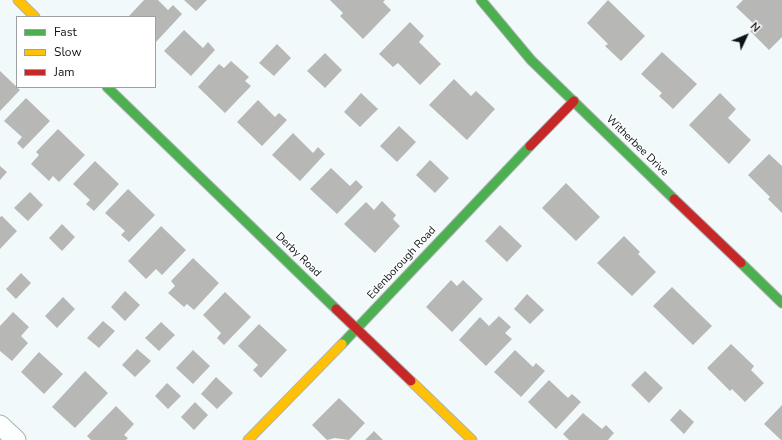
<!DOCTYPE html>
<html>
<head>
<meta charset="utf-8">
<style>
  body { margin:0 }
  #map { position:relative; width:782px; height:440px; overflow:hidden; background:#f2f9fa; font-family:"Nunito Sans",sans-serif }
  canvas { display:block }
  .legend { position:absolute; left:16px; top:16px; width:140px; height:72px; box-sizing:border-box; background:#fff; border:1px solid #9ea1a2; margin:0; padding:5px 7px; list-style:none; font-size:12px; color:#0d1416 }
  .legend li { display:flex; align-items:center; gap:8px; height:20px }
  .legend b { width:20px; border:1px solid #9ea1a2 }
  .north { position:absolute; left:726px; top:16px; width:40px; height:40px; -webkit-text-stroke:3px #fff; paint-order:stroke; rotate:46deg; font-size:11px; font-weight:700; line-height:16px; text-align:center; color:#0d1416 }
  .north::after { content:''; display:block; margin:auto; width:14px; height:18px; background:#0d1416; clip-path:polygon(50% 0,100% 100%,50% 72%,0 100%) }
</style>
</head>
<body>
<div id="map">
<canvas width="782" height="440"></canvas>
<ul class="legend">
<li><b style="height:5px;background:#4caf50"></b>Fast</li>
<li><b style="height:5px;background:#ffc107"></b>Slow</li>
<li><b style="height:5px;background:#c62828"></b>Jam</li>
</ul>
<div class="north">N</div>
</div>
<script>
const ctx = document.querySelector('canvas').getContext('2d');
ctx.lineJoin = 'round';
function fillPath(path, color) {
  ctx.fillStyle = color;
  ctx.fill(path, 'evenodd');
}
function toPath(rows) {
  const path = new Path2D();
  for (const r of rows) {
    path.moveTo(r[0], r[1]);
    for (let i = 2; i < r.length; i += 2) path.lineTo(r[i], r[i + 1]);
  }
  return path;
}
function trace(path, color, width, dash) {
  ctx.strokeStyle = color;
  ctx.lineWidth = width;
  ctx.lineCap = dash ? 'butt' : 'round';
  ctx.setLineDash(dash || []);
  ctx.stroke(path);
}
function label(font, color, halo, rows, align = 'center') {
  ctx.font = font + ' "Nunito Sans",sans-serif';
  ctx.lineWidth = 3;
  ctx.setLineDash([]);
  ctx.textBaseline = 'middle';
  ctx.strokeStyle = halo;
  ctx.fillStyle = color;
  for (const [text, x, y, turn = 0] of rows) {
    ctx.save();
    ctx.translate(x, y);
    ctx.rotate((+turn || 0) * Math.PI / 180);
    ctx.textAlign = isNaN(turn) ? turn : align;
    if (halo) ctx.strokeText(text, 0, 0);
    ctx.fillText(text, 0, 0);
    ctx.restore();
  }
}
const building = toPath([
  [144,0,158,0,168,10,173,5,182,14,156,42,155,17,129,16],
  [184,0,207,0,196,11],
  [330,0,385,0,383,2,391,10,363,39,340,16,343,13],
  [608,0,645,36,621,61,605,46,608,44,587,23],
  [743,0,782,0,782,37,769,50,750,31,755,25,736,7],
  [410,22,424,36,419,42,441,64,420,85,398,63,393,67,379,54],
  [184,30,203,48,208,42,215,50,191,76,164,51],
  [277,44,291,58,274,76,259,63],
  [662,52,697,84,673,109,659,96,662,93,641,74],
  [325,53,342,70,325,88,307,71],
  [231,61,249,77,245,81,251,86,225,113,198,87,219,64,224,68],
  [0,71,20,90,0,111],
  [454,79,471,96,476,91,495,109,467,140,429,105],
  [361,93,378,109,360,127,344,112],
  [720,93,736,109,728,118,751,140,729,164,689,125],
  [26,98,50,121,23,149,17,143,22,137,4,121],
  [258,100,275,117,279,113,287,120,262,146,237,122],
  [399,126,416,142,397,162,380,146],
  [58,129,85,155,59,182,53,176,49,181,31,164,39,155,36,152],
  [293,133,313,153,318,147,325,154,300,181,272,155],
  [769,154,782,166,782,213,768,199,770,197,748,175],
  [430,160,449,178,435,193,416,175],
  [95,161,119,184,94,211,86,204,90,200,73,184],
  [0,166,7,172,0,180],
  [331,168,350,186,356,180,363,187,337,214,310,189],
  [566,183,600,217,576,241,542,208],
  [128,189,155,215,129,242,121,235,125,231,105,213],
  [30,192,43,205,28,221,14,208],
  [382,201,396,215,393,219,400,226,375,253,344,224,366,202,374,210],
  [2,216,17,231,0,249,0,217],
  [62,224,75,237,62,251,49,238],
  [500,225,522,246,507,262,485,241],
  [161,226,186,250,162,275,156,269,146,279,128,261],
  [624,236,640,252,638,254,656,272,632,296,597,263],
  [193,258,219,283,194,310,187,304,184,307,168,293,175,286,171,281],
  [21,273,31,283,16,299,6,289],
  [451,280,457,286,463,280,483,299,452,332,426,307],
  [672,287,712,326,693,345,653,306],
  [125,291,140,305,125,321,111,307],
  [225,292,251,317,224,345,217,338,221,333,203,315],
  [527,294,544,310,530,324,514,309],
  [63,297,75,309,57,328,45,316],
  [13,312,29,327,21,336,28,343,12,361,0,351,0,326],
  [499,316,511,327,505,333,512,339,486,366,459,340,480,317,489,326],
  [103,321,115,331,99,348,87,338],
  [161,322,175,335,159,351,145,338],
  [259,324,287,350,261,378,253,370,258,365,238,346],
  [731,344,754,366,751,370,764,383,745,402,732,389,730,391,707,368],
  [137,349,151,361,135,377,122,365],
  [193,350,210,366,193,384,176,368],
  [515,350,533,367,536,363,545,371,521,397,494,372],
  [39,352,63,374,44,394,21,372],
  [85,371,108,393,75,428,52,407],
  [645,371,663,388,649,403,631,385],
  [216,377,233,393,217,409,201,394],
  [549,380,568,398,572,394,581,402,556,429,528,402],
  [167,383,181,396,168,409,155,396],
  [339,398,365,423,349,440,335,438,327,440,312,425],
  [195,402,208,415,194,430,181,417],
  [782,405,782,440,781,440,764,424],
  [116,406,134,424,124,435,128,438,126,440,91,440,87,436],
  [680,409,694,422,684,434,670,420],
  [583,413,602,429,606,425,614,433,608,440,569,440,563,434],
  [374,431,383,440,365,440]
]);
const street = toPath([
  [0,425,16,440]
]);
const fast = toPath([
  [481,0,531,60,674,199],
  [107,87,336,309],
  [741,263,782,303],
  [342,344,530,146]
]);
const slow = toPath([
  [18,0,35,17],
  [411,381,472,440],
  [248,440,342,344]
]);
const jam = toPath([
  [530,146,574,101],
  [674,199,741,263],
  [336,309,411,381]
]);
const streetNames = [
  ["Witherbee Drive",637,146,44],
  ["Derby Road",298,255,44],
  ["Edenborough Road",402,263,-47]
];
fillPath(building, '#b7b8b6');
trace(street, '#adb3b5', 21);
trace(fast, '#adb3b5', 11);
trace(slow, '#adb3b5', 11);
trace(jam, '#adb3b5', 11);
trace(street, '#fdfefe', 19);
trace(fast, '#4caf50', 9);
trace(slow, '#ffc107', 9);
trace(jam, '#c62828', 9);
label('11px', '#0d1416', '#fff', streetNames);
</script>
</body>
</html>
